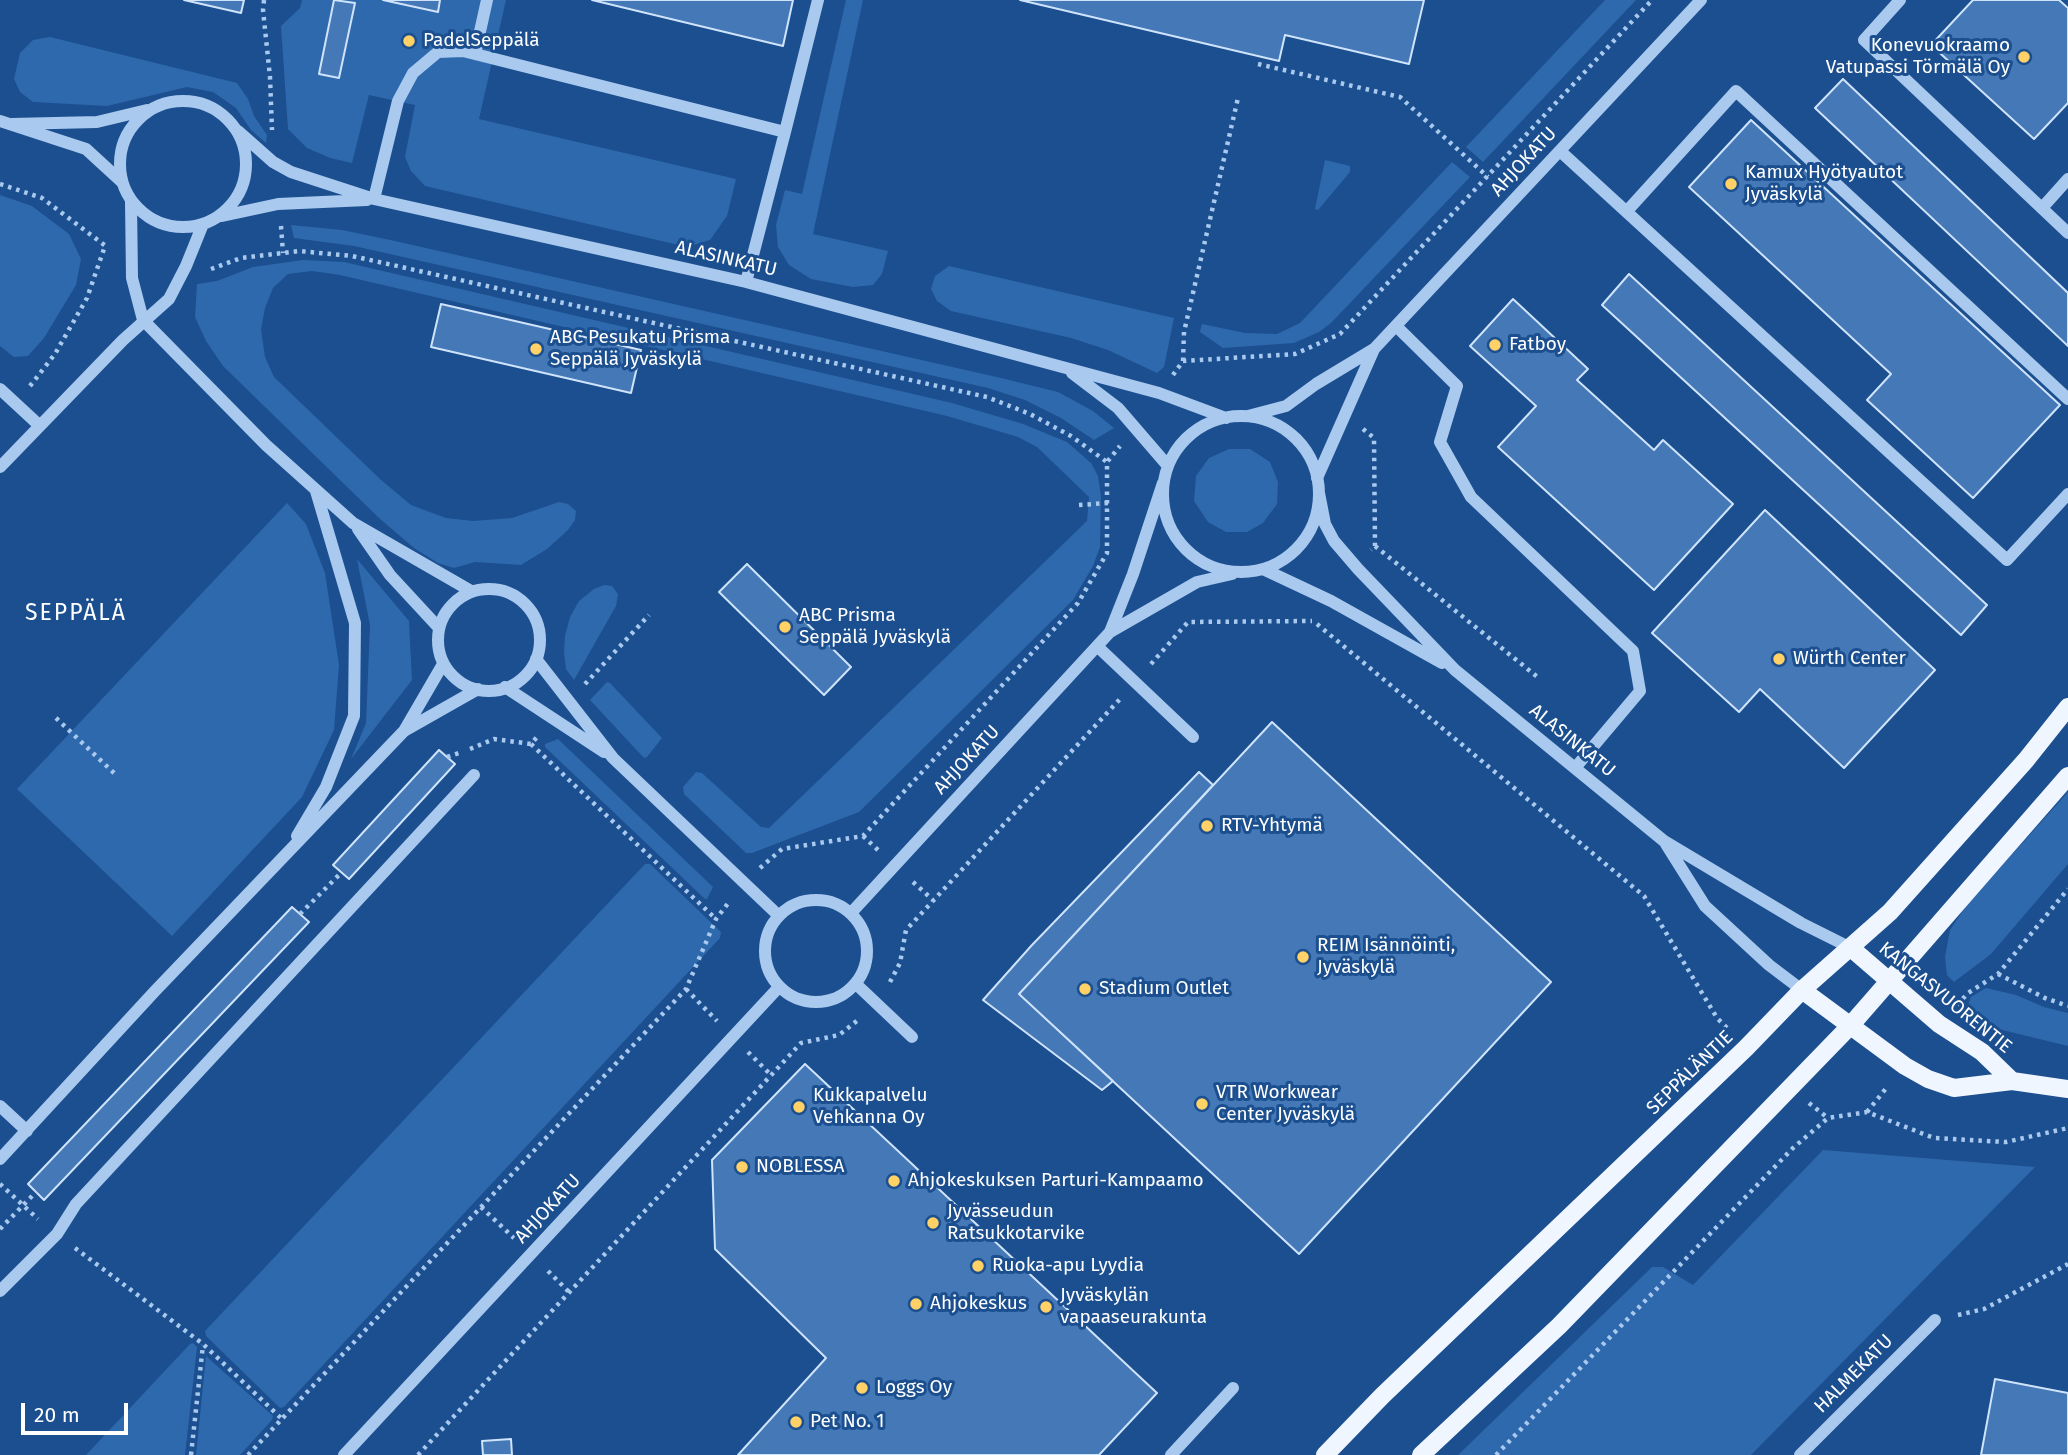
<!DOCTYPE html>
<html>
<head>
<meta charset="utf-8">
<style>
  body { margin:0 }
  #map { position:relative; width:2068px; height:1455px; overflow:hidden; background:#1b4f8f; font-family:"Fira Sans",sans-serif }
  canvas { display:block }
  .scale { position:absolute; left:21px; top:1403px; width:107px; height:32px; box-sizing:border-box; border:4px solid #fff; border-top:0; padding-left:9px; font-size:21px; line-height:24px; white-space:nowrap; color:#fff; -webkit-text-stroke:5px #1b4f8f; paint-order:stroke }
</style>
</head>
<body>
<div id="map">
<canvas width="2068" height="1455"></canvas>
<div class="scale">20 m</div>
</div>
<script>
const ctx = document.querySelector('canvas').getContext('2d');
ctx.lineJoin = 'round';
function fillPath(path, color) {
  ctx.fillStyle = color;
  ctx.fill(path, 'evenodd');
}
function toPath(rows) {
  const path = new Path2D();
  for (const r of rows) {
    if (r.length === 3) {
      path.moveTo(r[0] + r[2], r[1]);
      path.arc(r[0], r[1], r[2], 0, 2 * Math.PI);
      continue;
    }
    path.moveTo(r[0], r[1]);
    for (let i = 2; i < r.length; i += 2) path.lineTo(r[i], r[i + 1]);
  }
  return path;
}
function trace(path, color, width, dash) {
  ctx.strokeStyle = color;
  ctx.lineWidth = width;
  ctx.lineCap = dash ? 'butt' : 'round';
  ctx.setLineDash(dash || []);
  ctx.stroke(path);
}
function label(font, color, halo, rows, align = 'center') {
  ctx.font = font + ' "Fira Sans",sans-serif';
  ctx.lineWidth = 6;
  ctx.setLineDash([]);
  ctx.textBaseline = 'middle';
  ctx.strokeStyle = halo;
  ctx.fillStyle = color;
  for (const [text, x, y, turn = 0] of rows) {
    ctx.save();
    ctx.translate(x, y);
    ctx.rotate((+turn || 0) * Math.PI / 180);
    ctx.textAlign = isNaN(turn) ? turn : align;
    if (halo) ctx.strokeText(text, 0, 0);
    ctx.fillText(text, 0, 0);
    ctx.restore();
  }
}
const green = toPath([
  [302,0,506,0,479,119,736,179,727,216,710,240,687,247,425,186,411,171,405,157,415,105,369,95,352,163,330,158,307,148,288,129,281,26,300,8],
  [846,0,863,0,813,234,888,251,882,274,873,285,853,287,811,279,789,265,778,247,776,225,785,190,802,194],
  [1605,0,1636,0,1483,162,1466,147],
  [50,37,237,83,248,99,254,116,267,135,266,143,251,130,236,108,213,92,187,87,107,106,33,102,20,92,14,79,20,53,33,40],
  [1325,160,1350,166,1350,172,1318,210,1315,209],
  [1452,162,1470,177,1331,323,1319,332,1294,343,1223,348,1200,332,1202,324,1245,333,1277,334,1300,323],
  [0,195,32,206,69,234,81,259,76,285,44,338,28,356,14,357,0,346],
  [291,225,342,230,395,241,1001,378,1058,392,1093,411,1114,428,1094,440,1061,418,1025,400,988,388,354,246,294,238],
  [303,260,344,262,952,403,1023,424,1067,442,1091,463,1098,476,1101,496,1100,547,1093,566,1073,600,859,812,752,853,746,853,684,794,683,787,696,772,702,773,761,827,769,828,1087,521,1089,497,1037,447,1018,437,947,416,340,275,312,271,288,274,273,288,265,308,261,329,265,357,274,377,380,479,411,505,446,518,473,521,512,518,559,502,568,504,576,511,575,520,568,530,547,549,521,565,475,562,454,568,438,563,414,548,379,518,223,366,206,341,195,317,197,284,217,281,253,267],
  [949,266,1174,318,1164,367,1157,373,1108,350,1071,338,951,311,937,301,931,289,935,276],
  [1229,449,1250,449,1270,462,1278,482,1277,504,1263,523,1247,532,1226,532,1208,522,1194,501,1196,476,1209,458],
  [287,503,306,524,325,573,339,665,334,730,302,797,172,936,17,789],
  [357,559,409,621,412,680,351,759,366,723,370,625],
  [604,585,612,586,618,594,616,606,574,680,566,669,564,653,565,636,570,617,579,601,594,589],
  [607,682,610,683,662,738,647,757,644,758,590,700],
  [558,739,713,887,707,899,705,899,545,747,545,744],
  [2068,792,2068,864,1991,954,1954,982,1947,975,1945,957,1950,930,1966,906],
  [645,864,650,864,721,932,720,938,284,1407,280,1408,206,1336,205,1331],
  [1986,988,2016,995,2044,1007,2068,1013,2068,1046,1986,1026,1966,1010,1971,997],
  [1823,1150,2035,1167,1751,1455,1458,1455,1652,1267,1663,1267,1693,1285],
  [193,1343,197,1347,185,1455,86,1455,190,1344],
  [206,1356,273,1416,272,1420,240,1455,196,1455]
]);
const building = toPath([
  [184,0,244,0,241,13,184,0],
  [334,0,355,3,339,78,319,74,334,0],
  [383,0,440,0,438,12,383,0],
  [592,0,793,0,783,46,592,0],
  [1020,0,1424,0,1409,64,1285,35,1279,61,1020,0],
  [1973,0,2059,0,2068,8,2068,103,2034,139,1931,45,1973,0],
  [1843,79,2068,293,2068,346,1815,108,1843,79],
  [1751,120,2060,405,1973,498,1867,400,1891,374,1689,187,1751,120],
  [1629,274,1987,605,1961,635,1602,305,1629,274],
  [1513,299,1588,369,1577,380,1654,450,1663,440,1733,504,1654,590,1498,447,1536,406,1470,346,1513,299],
  [441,304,641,350,631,393,431,347,441,304],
  [1765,510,1935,670,1844,768,1760,689,1739,712,1652,633,1765,510],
  [747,564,851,667,824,695,719,592,747,564],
  [1272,722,1551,982,1299,1254,1019,994,1272,722],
  [439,750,455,764,349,879,333,865,439,750],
  [1199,772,1213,785,1019,994,1113,1081,1102,1090,983,1000,1032,945,1199,772],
  [292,907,309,922,44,1200,28,1184,292,907],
  [805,1064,1157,1393,1099,1455,738,1455,826,1358,715,1249,712,1160,805,1064],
  [1995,1379,2068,1393,2068,1455,1981,1455,1995,1379],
  [511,1439,512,1455,483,1455,482,1441,511,1439]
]);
const path = toPath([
  [264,0,263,10,270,77,272,130],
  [1258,64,1400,97,1488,177],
  [0,184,42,198,107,247],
  [281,226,283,253],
  [211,269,241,258,299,251,352,256,987,397,1030,414,1071,436,1107,462],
  [1183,361,1184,332,1238,98],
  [1173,375,1183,361,1295,354,1340,334,1652,0],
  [30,386,55,354,87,298,105,246],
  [1363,429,1374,438,1375,546,1371,550],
  [1079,505,1108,503],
  [1375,546,1540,679],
  [1317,624,1644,896,1717,1018,1728,1029],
  [1151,664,1188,622,1312,621],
  [585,684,649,615],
  [56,718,114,773],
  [531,744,716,919],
  [470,749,494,739,531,744,537,737],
  [447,757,462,752],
  [863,836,878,850],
  [760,868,782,849,863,836,1078,603,1107,553,1107,462,1120,446],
  [913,882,933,900],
  [300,914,342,872],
  [1998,974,2045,998,2068,1006],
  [890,982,900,963,906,930,1120,699],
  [686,989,717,1021],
  [1957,1005,1968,993,1998,974,2068,889],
  [748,1052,771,1075],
  [1809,1103,1828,1118],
  [1867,1112,1888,1086],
  [0,1184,38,1219],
  [481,1207,514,1238],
  [0,1229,36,1192],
  [75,1248,203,1344,282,1419],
  [548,1271,570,1293],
  [1958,1315,1984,1309,2068,1264],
  [191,1455,203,1345],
  [248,1455,686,989,716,919,729,902],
  [418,1455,801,1043,839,1035,858,1020],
  [1496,1455,1793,1148,1828,1118,1867,1112,1934,1138,2006,1142,2068,1128]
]);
const minor = toPath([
  [1900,0,1864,40,2068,233],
  [475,54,487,0],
  [183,164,63],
  [0,121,86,149,122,182],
  [12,124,97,122,147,110],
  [238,131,273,162,291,172,374,199,746,282,1159,393,1226,418],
  [785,132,818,0],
  [1560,151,2007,560,2068,494],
  [374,199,398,101,413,73,438,52,463,51,785,132,746,282],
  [131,202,132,278,143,320,266,445,353,523,471,591],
  [2042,208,2068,179],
  [1627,211,1736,91,2068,399],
  [222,216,278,204,367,200],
  [1396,326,1457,386,1440,442,1471,497,1633,651,1640,691,1575,768],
  [1072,373,1118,408,1168,466],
  [0,389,40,426],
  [1248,416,1286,406,1316,384,1374,349,1701,0],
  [1241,494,78],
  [0,467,123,340,169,299,186,266,203,224],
  [1317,478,1374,349],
  [1319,493,1325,524,1334,541,1358,569,1455,670,1664,841,1801,923,1851,948],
  [358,529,390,575,439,628],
  [1263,569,1331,601,1442,663],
  [489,640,51],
  [1110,632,1197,582,1232,574],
  [1098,647,1193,737],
  [536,659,613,758,778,915],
  [505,687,604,752],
  [404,731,478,689],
  [297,836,326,787,354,716,355,623,316,491],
  [1666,844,1705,906,1769,965,1802,990],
  [816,951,51],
  [851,913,1110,632,1133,574,1163,483],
  [856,984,912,1037],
  [0,1106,27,1131],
  [0,1159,155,991,404,731,443,664],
  [0,1291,57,1234,76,1204,474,775],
  [344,1455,779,987],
  [1171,1455,1233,1388],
  [1800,1455,1935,1320]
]);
const major = toPath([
  [1851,948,1939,1024,1982,1052,2012,1081],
  [1802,990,1905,1066,1928,1079,1954,1088,2012,1081,2068,1089],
  [1325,1455,1382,1396,1746,1048,1802,990,1890,912,2026,760,2068,707],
  [1421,1455,1559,1326,1850,1026,2068,776]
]);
const markers = [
  [409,41,7,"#ffd166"],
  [2024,57,7,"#ffd166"],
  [1731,184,7,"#ffd166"],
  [1495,345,7,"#ffd166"],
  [536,349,7,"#ffd166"],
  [785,627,7,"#ffd166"],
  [1779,659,7,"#ffd166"],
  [1207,826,7,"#ffd166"],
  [1303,957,7,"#ffd166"],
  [1085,989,7,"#ffd166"],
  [1202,1104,7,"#ffd166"],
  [799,1107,7,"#ffd166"],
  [742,1167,7,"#ffd166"],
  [894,1181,7,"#ffd166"],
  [933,1223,7,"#ffd166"],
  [978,1266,7,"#ffd166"],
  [916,1304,7,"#ffd166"],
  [1046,1307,7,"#ffd166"],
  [862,1388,7,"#ffd166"],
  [796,1422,7,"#ffd166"]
];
const poiNames = [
  ["PadelSeppälä",423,41],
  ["Konevuokraamo",2010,46,"right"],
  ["Vatupassi Törmälä Oy",2010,68,"right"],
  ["Kamux Hyötyautot",1745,173],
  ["Jyväskylä",1745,195],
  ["ABC Pesukatu Prisma",550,338],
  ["Seppälä Jyväskylä",550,360],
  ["Fatboy",1509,345],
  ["ABC Prisma",799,616],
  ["Seppälä Jyväskylä",799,638],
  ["Würth Center",1793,659],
  ["RTV-Yhtymä",1221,826],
  ["REIM Isännöinti,",1317,946],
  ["Jyväskylä",1317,968],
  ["Stadium Outlet",1099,989],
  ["VTR Workwear",1216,1093],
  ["Center Jyväskylä",1216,1115],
  ["Kukkapalvelu",813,1096],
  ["Vehkanna Oy",813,1118],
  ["NOBLESSA",756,1167],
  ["Ahjokeskuksen Parturi-Kampaamo",908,1181],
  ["Jyvässeudun",947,1212],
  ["Ratsukkotarvike",947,1234],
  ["Ruoka-apu Lyydia",992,1266],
  ["Jyväskylän",1060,1296],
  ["vapaaseurakunta",1060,1318],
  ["Ahjokeskus",930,1304],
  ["Loggs Oy",876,1388],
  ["Pet No. 1",810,1422]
];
const streetNames = [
  ["AHJOKATU",1524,162,-47],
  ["ALASINKATU",726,259,13],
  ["ALASINKATU",1572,741,39],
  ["AHJOKATU",967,760,-47],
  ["KANGASVUORENTIE",1945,998,39],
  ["SEPPÄLÄNTIE",1690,1073,-44],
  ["AHJOKATU",548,1209,-47],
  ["HALMEKATU",1854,1374,-45]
];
const quarterNames = [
  ["SEPPÄLÄ",76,614]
];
fillPath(green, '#2e69ad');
fillPath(building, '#4478b7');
trace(building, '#cfe3fa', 2);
trace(path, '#a9c9ee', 4.5, [3.5, 5]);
trace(minor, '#a9c9ee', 12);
trace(major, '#f0f6ff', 18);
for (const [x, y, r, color] of markers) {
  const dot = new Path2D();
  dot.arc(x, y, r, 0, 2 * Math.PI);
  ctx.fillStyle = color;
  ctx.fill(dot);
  trace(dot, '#1b4f8f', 2.5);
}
label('19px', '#fff', '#1b4f8f', poiNames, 'left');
label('19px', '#fff', '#1b4f8f', streetNames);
ctx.letterSpacing = '2px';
label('23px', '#fff', '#1b4f8f', quarterNames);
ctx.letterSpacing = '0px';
</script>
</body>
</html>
